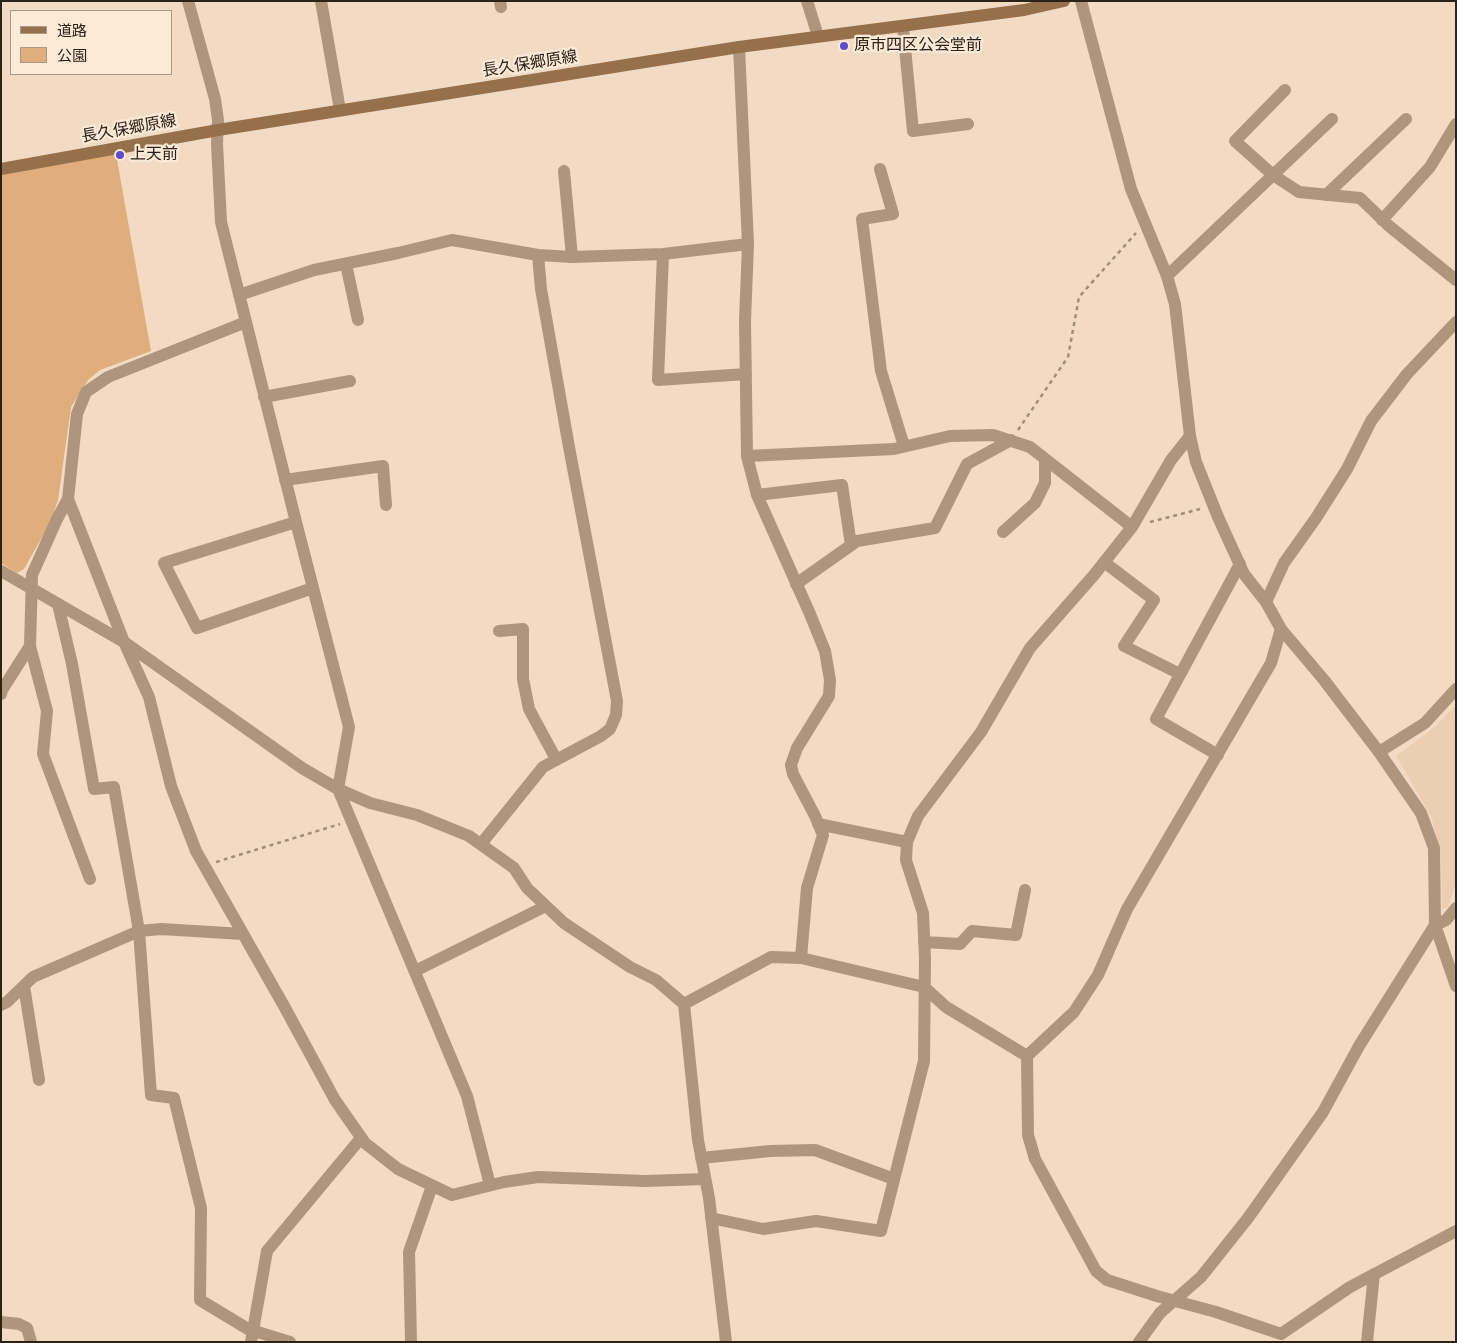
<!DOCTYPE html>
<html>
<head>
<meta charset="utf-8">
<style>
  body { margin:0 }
  #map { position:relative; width:1457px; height:1343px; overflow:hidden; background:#f2dac3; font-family:"Fira Sans Condensed","Noto Sans JP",sans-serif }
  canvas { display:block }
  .frame { position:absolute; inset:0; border:2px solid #2b2219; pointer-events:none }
  .legend { position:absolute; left:10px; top:10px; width:162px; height:65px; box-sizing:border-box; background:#fce9d6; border:1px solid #a8998a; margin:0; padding:6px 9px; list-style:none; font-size:15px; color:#2b2219 }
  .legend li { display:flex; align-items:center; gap:10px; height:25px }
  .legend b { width:25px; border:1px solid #a8998a }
</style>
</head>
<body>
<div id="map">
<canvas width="1457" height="1343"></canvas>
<div class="frame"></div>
<ul class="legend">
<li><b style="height:6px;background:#95704b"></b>道路</li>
<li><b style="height:14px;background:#dfae7c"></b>公園</li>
</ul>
</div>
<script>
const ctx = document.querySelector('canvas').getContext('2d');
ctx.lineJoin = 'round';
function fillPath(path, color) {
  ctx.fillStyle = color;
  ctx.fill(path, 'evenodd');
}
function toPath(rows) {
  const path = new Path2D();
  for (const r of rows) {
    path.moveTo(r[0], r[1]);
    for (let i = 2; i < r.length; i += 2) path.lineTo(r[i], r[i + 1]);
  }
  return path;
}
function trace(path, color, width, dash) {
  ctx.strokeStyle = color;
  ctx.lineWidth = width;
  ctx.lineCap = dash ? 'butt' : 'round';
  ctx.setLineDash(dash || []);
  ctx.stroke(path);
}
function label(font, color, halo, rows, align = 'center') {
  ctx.font = font + ' "Fira Sans Condensed","Noto Sans JP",sans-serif';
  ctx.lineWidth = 4.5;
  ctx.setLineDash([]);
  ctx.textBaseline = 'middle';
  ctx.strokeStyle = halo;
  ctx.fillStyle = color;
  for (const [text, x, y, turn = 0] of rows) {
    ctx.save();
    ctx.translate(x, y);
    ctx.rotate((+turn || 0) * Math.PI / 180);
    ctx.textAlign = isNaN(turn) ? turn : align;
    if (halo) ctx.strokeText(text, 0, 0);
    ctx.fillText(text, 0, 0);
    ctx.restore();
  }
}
const built = toPath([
  [1456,705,1456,883,1448,907,1442,909,1441,854,1431,816,1396,756,1435,727]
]);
const green = toPath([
  [116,154,151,351,100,370,88,380,71,407,58,500,50,523,24,569,17,573,1,563,1,174]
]);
const path = toPath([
  [1018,430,1068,357,1079,297,1136,233],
  [1150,522,1200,509],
  [216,862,340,824]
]);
const minor = toPath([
  [188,1,215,99,218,120,217,144,221,222,296,522,349,727,338,789,467,1096,490,1185],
  [321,1,340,110],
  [500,1,501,7],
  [807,1,818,36],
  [903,27,913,131,968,124],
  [739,47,748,244,745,321,747,456,757,495,810,614,825,651,830,680,829,696,797,748,791,765,793,774,815,816,823,835,807,888,801,958],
  [1285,90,1235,141,1273,175,1332,119],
  [880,169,893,214,862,219,881,371,904,446],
  [564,171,572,257],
  [1326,195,1406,119],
  [1382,220,1430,167,1456,124],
  [663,254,658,380,746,374],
  [346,264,358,320],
  [1167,276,1273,175,1299,192,1360,198,1389,226,1456,280],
  [239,295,314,270,398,253,452,240,538,255,572,257,663,254,748,244],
  [264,397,350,381],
  [747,456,894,449,950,436,993,435,1030,447,1132,527],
  [285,480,383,466,386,505],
  [757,495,842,485,851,545],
  [68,499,124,642,149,697,171,786,196,851,284,1006,335,1100,365,1143,398,1169,452,1195,504,1182,538,1177,645,1181,705,1179],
  [296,522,164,563,197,628,313,588],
  [1003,532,1035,503,1045,483,1045,459],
  [1104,562,1154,600,1124,646,1180,674],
  [1,571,124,642,302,768,338,789,370,803,417,815,469,836,514,868,527,888,564,923,630,967,656,980,684,1004,698,1140,709,1198,726,1342],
  [796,584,857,541,935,528,967,464,1011,440],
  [1266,602,1284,563,1316,518,1347,469,1371,421,1407,374,1456,322],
  [58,604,72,664,94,789,114,787,139,931,151,1095,174,1098,201,1208,200,1300,248,1329,290,1342],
  [1281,629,1271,663,1127,909,1098,975,1074,1012,1027,1056,1028,1135,1035,1159,1096,1271,1107,1280,1157,1296,1216,1312,1281,1334,1350,1287,1456,1231],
  [499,631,523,629,523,679,529,709,556,759],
  [30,646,47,711,43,754,90,879],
  [1,694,2,690,30,646,32,575,57,519,68,499,77,414,86,392,108,377,246,322],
  [1379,752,1425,723,1456,689],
  [1218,755,1156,719,1240,564],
  [818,824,907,842],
  [481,844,543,767,601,736,610,729,616,715,617,701,569,447,541,289,538,255],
  [924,942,960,944,972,931,1016,935,1025,890],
  [415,971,546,906],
  [24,986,39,1080],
  [684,1004,771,957,801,958,924,987,946,1007,1027,1056],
  [1,1005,7,1002,33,977,139,931,161,929,243,934],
  [701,1158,770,1151,815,1150,894,1179],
  [711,1218,763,1229,816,1221,881,1231,924,1061,925,958,923,913,906,860,907,842,918,816,981,732,1030,648,1094,575,1132,527,1171,460,1190,436],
  [1,1322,19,1324,27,1328,31,1342],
  [251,1342,267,1251,361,1138],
  [411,1342,409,1252,432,1186],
  [1139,1342,1160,1313,1201,1277,1248,1218,1323,1112,1359,1046,1435,925,1446,920,1456,908],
  [1367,1342,1374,1274]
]);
const tertiary = toPath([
  [1081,1,1131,189,1167,276,1175,304,1190,436,1196,462,1218,517,1244,574,1266,602,1281,629,1324,680,1379,752,1421,813,1434,848,1435,925,1456,986]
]);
const secondary = toPath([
  [1,169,218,130,739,47,1024,10,1064,1]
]);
const markers = [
  [844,46,5,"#5c4dc6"],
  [120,155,5,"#5c4dc6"]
];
const poiNames = [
  ["原市四区公会堂前",854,46],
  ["上天前",130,155]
];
const streetNames = [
  ["長久保郷原線",530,64,-9],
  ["長久保郷原線",129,129,-10]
];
fillPath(built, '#eccfb3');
fillPath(green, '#dfae7c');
trace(path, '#9f8e7c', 2.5, [4, 4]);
trace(minor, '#ae957c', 12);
trace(tertiary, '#ae957c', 12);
trace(secondary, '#95704b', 12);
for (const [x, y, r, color] of markers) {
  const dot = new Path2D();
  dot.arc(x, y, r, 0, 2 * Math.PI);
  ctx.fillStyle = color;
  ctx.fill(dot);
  trace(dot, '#fce9d6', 2);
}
label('16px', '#2b2219', '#fce9d6', poiNames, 'left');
label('16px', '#2b2219', '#fce9d6', streetNames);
</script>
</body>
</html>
